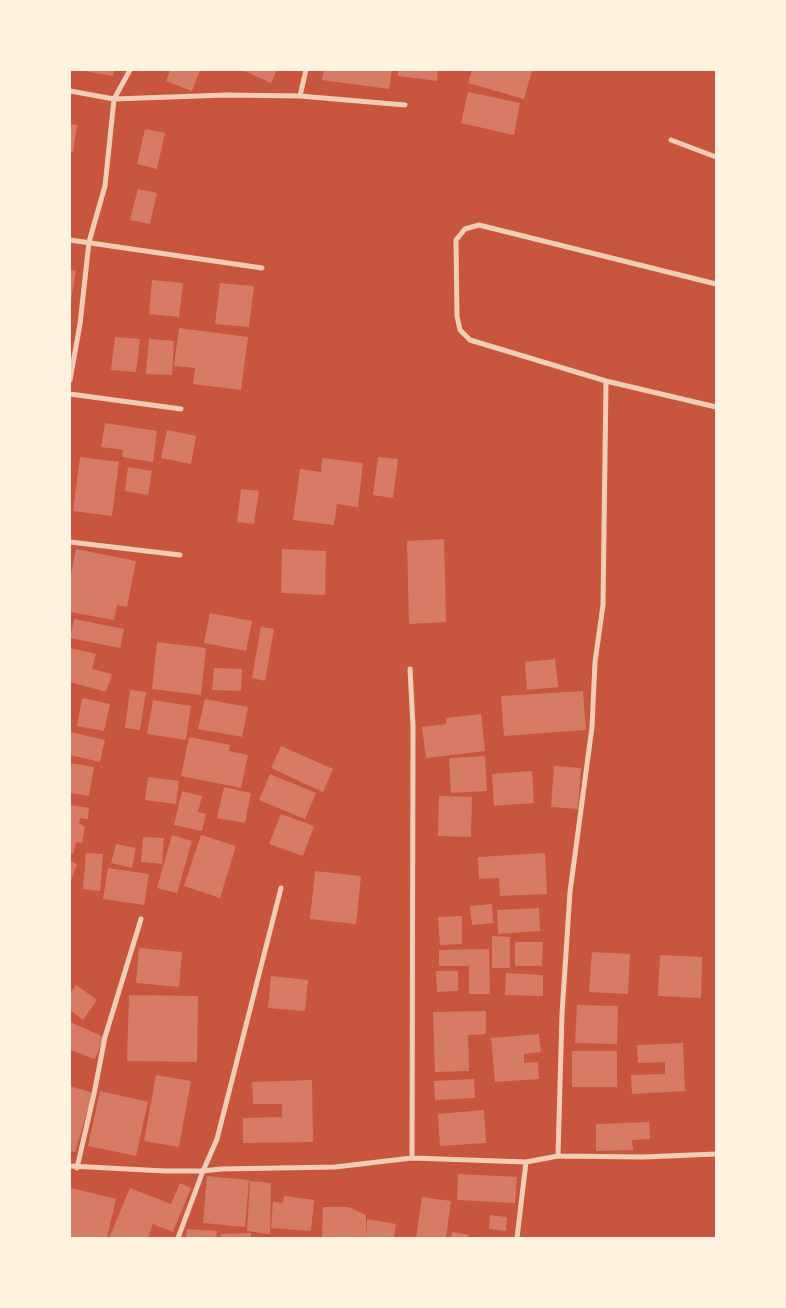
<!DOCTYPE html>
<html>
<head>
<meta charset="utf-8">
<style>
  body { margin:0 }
  #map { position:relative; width:786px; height:1308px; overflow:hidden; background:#c8553d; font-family:Quicksand,sans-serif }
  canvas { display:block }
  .frame { position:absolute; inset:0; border:71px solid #fff3e0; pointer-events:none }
</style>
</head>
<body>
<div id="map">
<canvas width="786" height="1308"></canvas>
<div class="frame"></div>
</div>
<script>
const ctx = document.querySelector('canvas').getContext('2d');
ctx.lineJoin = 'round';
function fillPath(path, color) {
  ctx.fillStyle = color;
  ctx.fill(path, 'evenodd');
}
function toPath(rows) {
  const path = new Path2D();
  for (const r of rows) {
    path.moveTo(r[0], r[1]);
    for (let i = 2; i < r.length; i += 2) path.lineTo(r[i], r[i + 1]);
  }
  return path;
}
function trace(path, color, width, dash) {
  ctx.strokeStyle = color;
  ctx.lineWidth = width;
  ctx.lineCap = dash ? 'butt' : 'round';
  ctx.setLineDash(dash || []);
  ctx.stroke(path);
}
const building = toPath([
  [79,70,114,70,113,76],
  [170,70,200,70,192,91,166,81],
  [242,70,277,70,271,83],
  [324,70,392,70,389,89,322,80],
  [398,70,438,70,437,81,398,76],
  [472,70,530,70,532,71,524,99,468,83],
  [468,92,520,103,514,135,461,123],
  [70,124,77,125,73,152,70,152],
  [145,129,165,133,157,169,137,164],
  [138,189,157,193,150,224,130,220],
  [70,270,76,271,71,300,70,300],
  [152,280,183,283,179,317,149,314],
  [220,283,254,286,249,327,215,324],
  [179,328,248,337,241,390,193,384,195,368,174,366],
  [115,337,140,339,136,372,111,370],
  [149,339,174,341,172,375,146,374],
  [105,423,157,431,153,462,122,457,123,450,101,447],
  [167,430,196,436,191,464,161,458],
  [80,457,119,462,112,516,73,511],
  [378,457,398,459,393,498,373,495],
  [322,458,363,463,358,507,337,504,334,525,293,520,300,469,321,472],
  [128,467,152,471,148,495,125,491],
  [241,489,259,491,254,524,237,522],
  [444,539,446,622,409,624,407,541],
  [76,549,136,561,127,607,117,605,114,620,70,612,70,579],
  [282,549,326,551,325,595,281,593],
  [210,613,252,621,246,651,204,643],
  [74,619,124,629,120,648,70,638],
  [261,627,274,629,265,681,252,678],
  [157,642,206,648,201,695,152,689],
  [71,648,96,654,92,669,112,674,106,692,70,682],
  [555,659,558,687,527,690,525,662],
  [214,668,242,669,241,691,212,690],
  [130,690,146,692,140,730,125,728],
  [583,691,586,730,504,736,501,696],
  [82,698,110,704,104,731,77,726],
  [205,699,248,707,242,737,198,729],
  [153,700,191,706,186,740,147,734],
  [481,714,485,751,426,758,422,727,446,724,446,718],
  [70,732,105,740,100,762,70,755],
  [189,737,230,745,229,751,248,755,241,788,181,776],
  [281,746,333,769,323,792,271,768],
  [485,756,487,791,451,793,449,758],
  [70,763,94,767,89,796,70,793],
  [554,766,581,768,578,809,551,807],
  [532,771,534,803,494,806,492,774],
  [270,774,316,793,305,819,259,800],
  [148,777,179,781,176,804,145,800],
  [224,787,251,793,245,823,217,818],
  [182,791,202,796,198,812,206,814,202,831,174,825],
  [439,796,472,797,471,837,438,836],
  [70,805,89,808,88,819,80,818,79,823,85,827,82,843,76,842,73,854,70,853],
  [281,814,314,826,303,856,269,844],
  [172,835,192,841,177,893,157,888],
  [201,835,236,846,220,898,184,886],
  [143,837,164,838,162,864,141,862],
  [116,844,136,848,132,868,111,863],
  [86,853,103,854,100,891,83,889],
  [545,853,547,894,500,896,499,878,479,879,478,857],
  [70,861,77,864,70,883],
  [108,868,149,874,144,905,103,899],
  [315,871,361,876,356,924,310,919],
  [492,904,493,923,472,925,470,906],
  [539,908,540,931,498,934,497,910],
  [462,916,462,944,440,945,438,917],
  [492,936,510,937,510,968,492,968],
  [515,942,543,942,542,966,515,966],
  [139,948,182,952,179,987,136,983],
  [489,949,490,994,469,994,469,966,439,966,439,950],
  [592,952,630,954,628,994,589,992],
  [660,955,702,957,701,998,658,996],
  [436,971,458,971,458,991,437,992],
  [506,973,543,975,543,996,505,995],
  [271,976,308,980,305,1011,268,1008],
  [76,985,97,1000,83,1020,70,1010,70,993],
  [129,995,198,996,197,1062,127,1061],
  [577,1005,618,1006,617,1044,575,1043],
  [486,1011,486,1034,468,1035,469,1071,435,1072,433,1012],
  [70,1022,104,1037,95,1059,70,1050],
  [539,1034,541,1052,524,1054,524,1063,538,1062,539,1079,495,1082,491,1038],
  [683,1043,685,1091,632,1094,631,1075,665,1074,665,1062,638,1063,637,1045],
  [572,1051,617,1051,617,1087,572,1087],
  [156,1075,191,1081,179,1147,144,1141],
  [474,1079,475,1098,435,1100,434,1081],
  [312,1080,313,1142,243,1143,243,1118,282,1117,282,1104,253,1104,252,1082],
  [70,1086,93,1093,75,1152,70,1151],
  [100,1091,148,1102,136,1156,88,1146],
  [484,1110,486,1143,440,1146,438,1114],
  [649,1122,650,1139,632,1140,633,1150,596,1151,596,1124],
  [458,1174,517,1177,515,1203,457,1200],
  [207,1176,249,1180,245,1227,203,1223],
  [250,1181,271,1183,270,1234,247,1231],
  [180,1183,191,1188,173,1232,153,1224,148,1238,109,1238,130,1188,171,1204],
  [71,1188,116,1199,107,1238,70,1238],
  [284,1196,314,1200,311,1231,271,1228,273,1202,283,1203],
  [422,1197,451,1201,446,1238,416,1238],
  [323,1207,348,1207,366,1215,366,1238,322,1238],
  [490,1215,507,1217,506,1231,489,1229],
  [367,1219,396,1224,394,1238,366,1238],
  [187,1229,217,1231,216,1238,186,1238],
  [452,1232,469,1235,468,1238,451,1238],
  [251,1233,251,1238,221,1238,221,1234]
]);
const minor = toPath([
  [70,91,114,99,226,95,300,96,405,105],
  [300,96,306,70],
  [671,140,716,157],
  [70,240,262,268],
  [716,284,479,225,465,229,456,240,457,316,460,330,470,340,606,381,716,407],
  [70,380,80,324,89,242,105,186,114,99,130,70],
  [70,394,181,409],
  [70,542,180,555],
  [410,669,413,726,412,1158],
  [558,1156,562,1014,570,892,592,727,595,662,603,605,606,381],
  [70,1166,165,1171,203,1171,221,1169,335,1167,412,1158,526,1162,558,1156,643,1157,716,1154],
  [77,1168,94,1094,105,1037,141,919],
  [178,1238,203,1171,217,1139,281,888],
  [517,1238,526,1162]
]);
fillPath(building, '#d67c66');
trace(minor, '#f1ccb7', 5);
</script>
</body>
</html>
